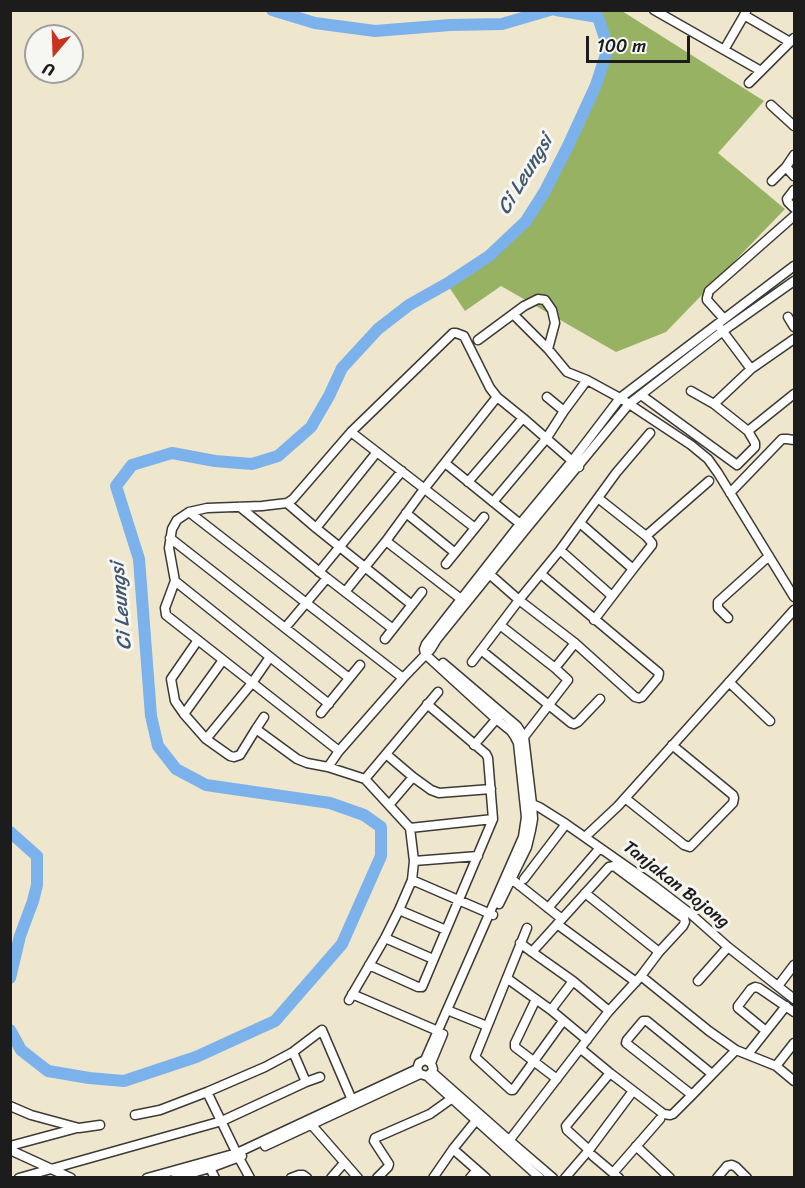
<!DOCTYPE html>
<html>
<head>
<meta charset="utf-8">
<style>
  body { margin:0 }
  #map { position:relative; width:805px; height:1188px; overflow:hidden; background:#efe6ce; font-family:Sriracha,sans-serif }
  canvas { display:block }
  .frame { position:absolute; inset:0; border:12px solid #1c1c1c; pointer-events:none }
  .north { position:absolute; left:24px; top:24px; width:60px; height:60px; box-sizing:border-box; background:#f6f6f2; border:2px solid #9f9f9c; border-radius:50%; rotate:199deg; font-size:16px; font-weight:700; line-height:24px; text-align:center; color:#1c1c1c }
  .north::after { content:''; display:block; margin:auto; width:21px; height:27px; background:#c8321e; clip-path:polygon(50% 0,100% 100%,50% 72%,0 100%) }
  .scale { position:absolute; left:586px; top:36px; width:104px; height:27px; box-sizing:border-box; border:3px solid #1c1c1c; border-top:0; padding-left:8px; font-size:18px; line-height:21px; white-space:nowrap; color:#1c1c1c; -webkit-text-stroke:4px #f6f6f2; paint-order:stroke }
</style>
</head>
<body>
<div id="map">
<canvas width="805" height="1188"></canvas>
<div class="frame"></div>
<div class="north">U</div>
<div class="scale">100 m</div>
</div>
<script>
const ctx = document.querySelector('canvas').getContext('2d');
ctx.lineJoin = 'round';
function fillPath(path, color) {
  ctx.fillStyle = color;
  ctx.fill(path, 'evenodd');
}
function toPath(rows) {
  const path = new Path2D();
  for (const r of rows) {
    path.moveTo(r[0], r[1]);
    for (let i = 2; i < r.length; i += 2) path.lineTo(r[i], r[i + 1]);
  }
  return path;
}
function trace(path, color, width, dash) {
  ctx.strokeStyle = color;
  ctx.lineWidth = width;
  ctx.lineCap = dash ? 'butt' : 'round';
  ctx.setLineDash(dash || []);
  ctx.stroke(path);
}
function label(font, color, halo, rows, align = 'center') {
  ctx.font = font + ' Sriracha,sans-serif';
  ctx.lineWidth = 6;
  ctx.setLineDash([]);
  ctx.textBaseline = 'middle';
  ctx.strokeStyle = halo;
  ctx.fillStyle = color;
  for (const [text, x, y, turn = 0] of rows) {
    ctx.save();
    ctx.translate(x, y);
    ctx.rotate((+turn || 0) * Math.PI / 180);
    ctx.textAlign = isNaN(turn) ? turn : align;
    if (halo) ctx.strokeText(text, 0, 0);
    ctx.fillText(text, 0, 0);
    ctx.restore();
  }
}
const forest = toPath([
  [595,11,622,11,764,101,718,153,785,209,666,332,616,352,501,286,465,311,447,284,489,256,526,221,550,181,579,124,596,85,608,48]
]);
const river = toPath([
  [272,10,315,23,375,31,450,25,502,24,550,10],
  [10,832,37,856,37,885,33,901,20,936,10,978],
  [10,1030,21,1050,48,1071,89,1078,124,1081,196,1057,275,1021,342,944,381,856,381,827,364,815,330,803,206,785,176,769,158,746,151,716,139,559,116,486,132,465,172,453,215,461,252,464,278,456,311,427,329,396,342,368,378,329,409,305,448,283,489,256,526,221,545,191,568,146,596,85,608,48,598,17,556,10]
]);
const minor = toPath([
  [654,10,761,71],
  [744,15,790,42],
  [724,50,746,12],
  [749,83,794,38],
  [771,105,794,126],
  [794,155,786,167,794,176],
  [772,181,786,167],
  [794,190,787,199,788,202,794,208],
  [513,314,548,349],
  [788,317,794,327],
  [724,319,707,300,707,298,709,291,794,216],
  [721,329,751,369],
  [478,340,524,306,538,299,545,300,552,310,555,323,548,349,567,372,587,380,620,398,691,445,708,459,718,473,794,597],
  [641,395,737,465,755,447,755,443,748,431,714,404,691,391],
  [547,397,564,411],
  [714,404,751,369,794,339],
  [748,431,794,394],
  [351,432,475,528],
  [445,463,524,527],
  [468,482,523,418],
  [730,493,782,439,787,439,794,440],
  [493,502,546,439,564,411,587,380],
  [287,503,316,528,412,605],
  [240,507,327,578,393,629],
  [189,512,403,678],
  [406,513,454,552],
  [580,523,633,569],
  [316,528,377,452],
  [646,536,709,481],
  [170,538,349,678],
  [386,541,461,599],
  [560,550,612,596],
  [446,564,484,517],
  [486,571,519,600,575,643,635,697,639,698,642,697,658,678,659,673,541,574],
  [319,572,402,471],
  [175,581,329,704],
  [345,592,386,541,424,489,497,397],
  [728,618,718,608,718,602,769,556],
  [594,620,633,569,652,545,652,543,646,536,598,498],
  [500,625,555,668,568,680,524,737],
  [285,628,327,578],
  [385,639,422,592],
  [198,640,171,679,175,701,184,714,206,739,230,756,234,757,240,755,256,729,264,717],
  [481,650,571,723,574,724,578,722,600,699],
  [472,662,519,600,560,550,616,473,650,433],
  [443,663,517,726,524,737,532,804,533,819,531,830,527,847,499,904],
  [555,668,575,643],
  [729,682,770,721],
  [321,713,360,665],
  [184,714,223,660],
  [256,729,297,759,307,763,328,767,365,779,410,828,414,861,412,880,399,910,385,938,349,1000],
  [206,739,252,683,270,657],
  [474,745,499,716],
  [339,751,166,615,165,608,175,581,169,548,172,529,177,520,189,512,207,508,262,506,287,503,293,499,351,432,453,333,456,333,464,336,490,388,497,397,523,418,579,467],
  [386,754,413,777,431,790,439,793,491,789],
  [328,767,339,751,403,678,431,649,437,639,526,529,629,404,723,331,794,281],
  [365,779,438,692],
  [625,798,684,845,690,847,733,803,734,798,733,795,672,745],
  [389,805,413,777],
  [527,805,532,804,539,807,566,824,653,885,692,915,728,947,794,999],
  [410,828,493,819],
  [585,837,618,806,794,610],
  [414,861,478,856],
  [509,877,562,919],
  [524,879,566,824],
  [412,880,493,915],
  [585,893,659,952],
  [548,908,599,849],
  [399,910,446,930],
  [557,924,636,982],
  [527,928,475,1057,511,1090,513,1090,563,1021],
  [385,938,433,959],
  [532,952,573,981,609,1011],
  [369,965,418,987,422,987,493,819,488,758,486,754,427,704],
  [641,976,709,1031,736,1050,776,1066,794,1081],
  [508,979,551,1010,587,1040],
  [698,981,728,947],
  [778,986,794,965],
  [352,994,438,1031],
  [536,999,515,1043,515,1047,557,1079],
  [447,1010,487,1026],
  [551,1010,573,981],
  [766,1031,738,1008,738,1006,751,989,755,987,759,988,794,1012],
  [581,1049,610,1073,661,1112,664,1114,670,1115,673,1114,692,1095,736,1050],
  [293,1052,306,1082],
  [748,1054,786,1006],
  [425,1060,523,837,526,817,518,743,515,737,511,731,496,719,425,654,424,649,426,644,520,524,572,461,620,398,794,266],
  [431,1063,425,1060,419,1063,417,1069,420,1074,427,1076,432,1072,433,1069,431,1063,443,1034],
  [776,1066,794,1043],
  [432,1072,510,1141,553,1178],
  [427,1076,540,1178],
  [207,1092,239,1158,250,1178],
  [692,1095,626,1043,627,1040,643,1021,647,1021,712,1074],
  [10,1106,31,1115,79,1128,100,1125],
  [135,1115,160,1110,207,1092,265,1067,293,1052,322,1030,352,1100],
  [310,1123,358,1178],
  [10,1146,77,1128],
  [265,1146,420,1074],
  [505,1146,609,1011,641,976,659,952,683,926,685,922,684,918,614,866,609,867,532,952,520,943],
  [636,1146,670,1178],
  [453,1149,486,1178],
  [10,1150,71,1178],
  [589,1150,567,1130,566,1126,610,1073],
  [593,1156,619,1178],
  [210,1168,215,1178],
  [613,1173,660,1119],
  [19,1178,222,1121,306,1082,320,1077],
  [147,1178,237,1153,417,1069],
  [175,1178,210,1168,242,1156],
  [291,1178,299,1175,303,1175,307,1178],
  [331,1178,344,1163],
  [377,1178,388,1167,389,1164,374,1141,375,1138,430,1114,451,1099],
  [433,1178,453,1149,478,1118],
  [470,1178,477,1170],
  [565,1178,589,1150,633,1091],
  [717,1178,727,1166,732,1165,736,1167,747,1178]
]);
const streetNames = [
  ["Tanjakan Bojong",676,885,38]
];
const waterNames = [
  ["Ci Leungsi",526,175,-59],
  ["Ci Leungsi",122,606,-95]
];
fillPath(forest, '#98b264');
trace(river, '#7cb2eb', 12);
trace(minor, '#3c3a37', 11);
trace(minor, '#fff', 8);
label('18px', '#1c1c1c', '#f6f6f2', streetNames);
label('italic 20px', '#42586f', '#f6f6f2', waterNames);
</script>
</body>
</html>
